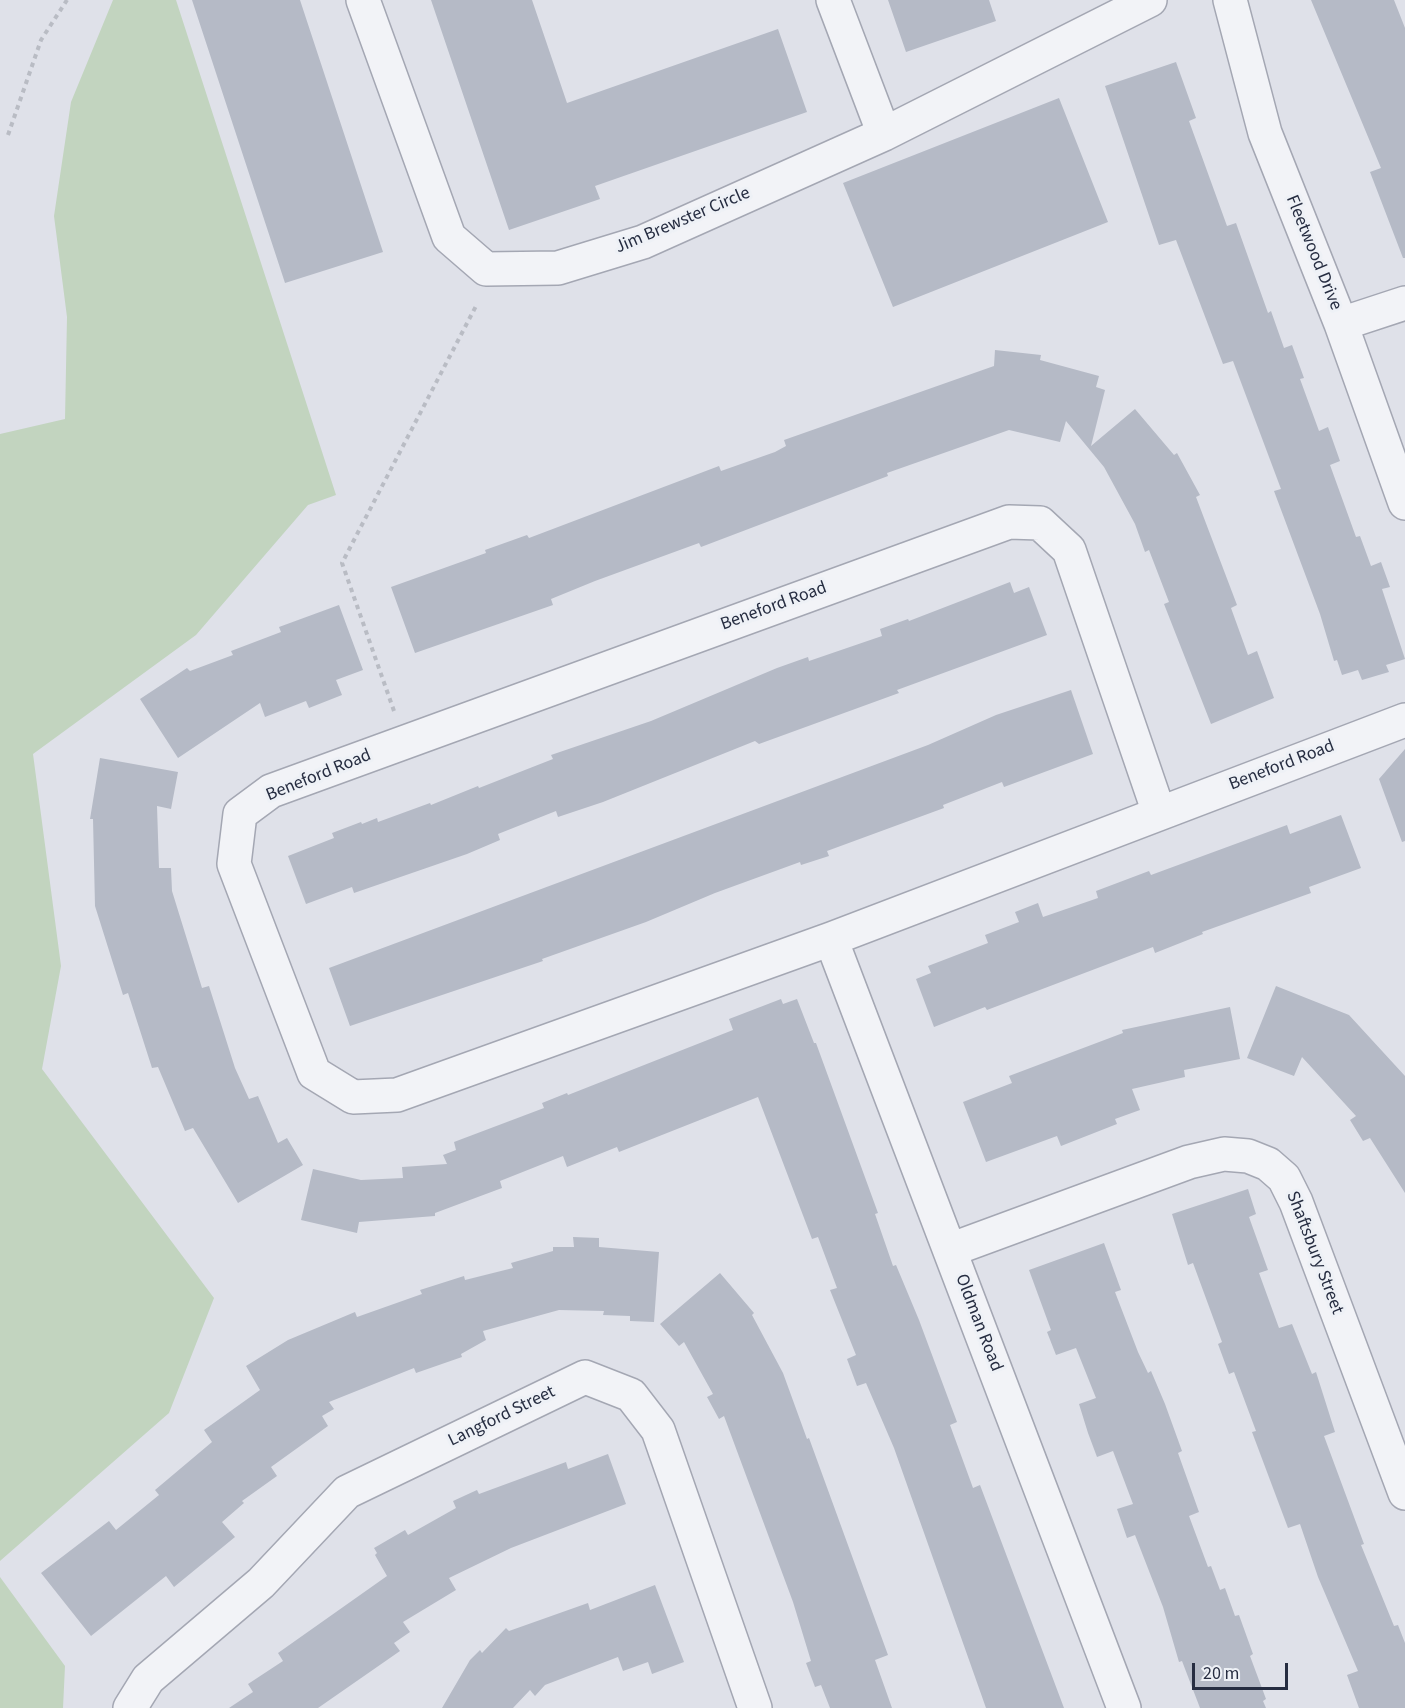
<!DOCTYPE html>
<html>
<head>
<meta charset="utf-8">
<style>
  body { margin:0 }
  #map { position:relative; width:1405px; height:1708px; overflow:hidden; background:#dfe1e9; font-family:"Source Sans 3",sans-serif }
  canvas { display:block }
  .scale { position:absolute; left:1192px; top:1663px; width:96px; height:27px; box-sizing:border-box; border:3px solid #262d41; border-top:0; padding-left:8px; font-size:18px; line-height:21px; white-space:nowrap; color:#262d41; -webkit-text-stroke:4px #eef1f6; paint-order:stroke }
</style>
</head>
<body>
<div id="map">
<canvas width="1405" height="1708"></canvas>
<div class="scale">20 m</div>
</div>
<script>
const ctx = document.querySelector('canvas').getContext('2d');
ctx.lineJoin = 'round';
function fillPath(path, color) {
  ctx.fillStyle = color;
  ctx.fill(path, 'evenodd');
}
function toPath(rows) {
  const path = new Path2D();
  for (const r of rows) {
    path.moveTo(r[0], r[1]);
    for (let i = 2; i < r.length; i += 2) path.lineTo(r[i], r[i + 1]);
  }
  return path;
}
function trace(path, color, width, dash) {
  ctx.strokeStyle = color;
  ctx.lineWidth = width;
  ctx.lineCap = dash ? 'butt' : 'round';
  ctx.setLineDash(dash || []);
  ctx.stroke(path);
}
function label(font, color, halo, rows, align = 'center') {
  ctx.font = font + ' "Source Sans 3",sans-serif';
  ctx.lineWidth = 6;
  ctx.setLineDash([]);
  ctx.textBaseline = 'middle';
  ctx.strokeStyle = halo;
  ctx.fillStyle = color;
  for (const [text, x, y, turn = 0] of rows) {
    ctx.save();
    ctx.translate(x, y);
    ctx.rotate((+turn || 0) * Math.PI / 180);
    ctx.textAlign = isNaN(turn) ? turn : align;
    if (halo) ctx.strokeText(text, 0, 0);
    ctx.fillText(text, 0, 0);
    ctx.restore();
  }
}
const green = toPath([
  [113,0,176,0,336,495,308,505,196,635,33,754,61,966,42,1069,214,1298,169,1413,0,1561,0,434,65,419,67,317,54,216,71,102],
  [0,1577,65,1666,63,1708,0,1708]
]);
const building = toPath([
  [192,0,300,0,383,252,285,283],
  [431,0,532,0,567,103,778,29,807,112,595,186,600,199,509,230],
  [888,0,989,0,996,21,906,52],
  [1311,0,1394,0,1405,28,1405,258,1403,258,1370,172,1381,168],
  [1176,62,1196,118,1189,121,1227,226,1236,223,1268,313,1271,311,1284,348,1292,345,1304,378,1300,379,1319,431,1328,427,1340,461,1330,465,1356,537,1360,536,1371,566,1381,562,1390,587,1382,589,1405,659,1386,665,1389,672,1362,680,1358,670,1342,675,1337,660,1334,661,1320,614,1274,491,1281,489,1233,361,1223,364,1176,240,1159,245,1105,86],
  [1059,98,1108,222,893,307,843,183],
  [995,350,1041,355,1040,360,1099,376,1096,387,1105,390,1091,446,1135,409,1174,455,1177,453,1200,495,1196,497,1237,605,1231,608,1248,655,1257,651,1274,698,1211,724,1164,604,1169,602,1149,550,1145,552,1135,524,1104,467,1066,421,1060,442,1009,430,887,473,888,476,701,547,699,543,595,581,551,599,553,605,415,653,391,587,486,553,485,550,527,535,529,538,719,466,721,471,775,452,786,446,784,440,994,366],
  [1010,582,1014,593,1029,587,1047,635,897,690,899,693,759,744,755,741,603,802,558,817,556,811,498,834,500,840,467,854,354,893,352,887,306,904,288,856,334,838,332,833,361,822,362,824,377,818,378,822,430,803,431,805,478,786,479,788,553,759,551,755,651,721,777,668,808,657,809,661,882,636,880,629,908,619,909,621],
  [339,605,363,670,336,680,342,695,309,708,306,701,265,717,260,703,178,758,140,699,187,668,190,671,233,655,231,651,281,632,279,627],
  [1071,690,1093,754,1004,787,1002,782,943,805,944,808,827,851,829,856,801,865,800,862,715,893,646,922,542,959,543,961,350,1026,329,968,928,745,996,715],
  [1405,749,1405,841,1402,842,1379,779],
  [100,758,178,772,171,809,157,806,159,868,171,868,172,891,202,988,209,986,235,1068,249,1099,258,1096,278,1143,287,1138,303,1165,238,1203,193,1128,185,1131,158,1067,152,1068,128,993,123,995,95,906,93,819,90,819],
  [1341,815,1361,868,1309,887,1311,893,1202,932,1203,934,1155,953,1153,947,987,1010,985,1007,934,1027,916,979,931,973,928,966,988,943,985,935,1019,922,1015,912,1038,903,1043,917,1098,898,1096,891,1149,871,1151,875,1287,825,1290,834],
  [1276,986,1349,1015,1405,1076,1405,1193,1370,1138,1363,1141,1350,1120,1356,1116,1302,1057,1294,1076,1247,1058],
  [781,999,783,1004,797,999,814,1043,816,1043,878,1213,875,1214,893,1266,896,1265,919,1320,957,1422,950,1425,973,1488,980,1485,1064,1708,986,1708,894,1448,866,1383,857,1386,847,1359,856,1355,830,1290,837,1288,818,1237,812,1239,758,1097,619,1152,617,1147,567,1167,563,1156,500,1181,502,1188,435,1213,435,1216,359,1222,357,1233,301,1220,313,1169,361,1180,403,1178,402,1167,447,1164,443,1155,456,1150,454,1142,544,1108,542,1103,567,1093,568,1095,733,1030,729,1019],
  [1230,1007,1240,1059,1184,1070,1185,1077,1132,1089,1140,1110,1115,1119,1117,1124,1061,1146,1057,1136,986,1162,963,1102,1012,1083,1009,1076,1123,1033,1122,1030],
  [1248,1189,1256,1214,1249,1217,1268,1270,1259,1273,1279,1328,1292,1324,1312,1374,1316,1372,1335,1432,1324,1436,1364,1544,1361,1545,1394,1626,1398,1625,1405,1643,1405,1708,1359,1708,1347,1675,1358,1671,1318,1577,1300,1524,1288,1528,1252,1432,1256,1431,1234,1372,1229,1374,1218,1344,1222,1342,1193,1263,1188,1265,1172,1214],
  [573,1237,599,1238,599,1247,659,1252,654,1322,630,1321,630,1316,603,1315,604,1311,559,1310,483,1331,486,1340,461,1354,462,1357,416,1373,414,1368,329,1402,334,1409,322,1416,328,1426,271,1467,277,1476,242,1501,244,1503,222,1522,235,1537,174,1587,166,1576,91,1636,41,1573,109,1521,116,1530,159,1495,155,1490,212,1442,204,1430,260,1390,246,1366,288,1340,355,1312,357,1317,422,1294,420,1290,464,1276,465,1280,513,1268,511,1263,553,1251,553,1247,574,1247],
  [1104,1243,1121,1290,1115,1292,1138,1352,1148,1373,1151,1371,1165,1404,1182,1451,1178,1453,1199,1512,1189,1516,1208,1567,1211,1566,1220,1590,1225,1588,1235,1616,1239,1615,1253,1654,1250,1656,1266,1699,1263,1701,1266,1708,1200,1708,1182,1661,1179,1662,1163,1607,1135,1535,1127,1538,1117,1509,1133,1504,1113,1451,1097,1457,1088,1433,1079,1404,1096,1398,1076,1348,1056,1355,1047,1332,1051,1330,1029,1270],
  [720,1273,754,1313,752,1315,783,1373,807,1439,809,1438,888,1655,875,1660,892,1708,830,1708,821,1685,815,1687,806,1663,811,1661,793,1602,724,1416,719,1419,707,1397,713,1394,684,1342,679,1346,660,1324],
  [608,1454,626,1504,511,1548,449,1578,456,1590,403,1622,410,1632,394,1643,400,1651,318,1708,229,1708,253,1692,248,1684,283,1661,278,1653,387,1576,375,1555,377,1553,374,1548,405,1530,408,1535,456,1508,453,1501,477,1490,479,1494,566,1462,568,1469],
  [655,1585,684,1662,652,1674,648,1662,623,1671,618,1657,545,1685,535,1696,530,1690,513,1708,442,1708,470,1660,480,1650,482,1653,506,1628,509,1631,588,1603,590,1610]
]);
const path = toPath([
  [8,135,41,40,67,0],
  [394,711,342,563,476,306]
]);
const minor = toPath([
  [363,0,449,237,486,269,558,268,643,242,884,134,1150,0],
  [833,0,884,134],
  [1230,0,1265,133,1341,324,1405,503],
  [1341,324,1405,303],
  [1159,813,1069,550,1040,523,1009,522,271,791,240,814,234,864,314,1073,353,1097,397,1095,831,939,1405,720],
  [831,939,1124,1708],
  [950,1250,1189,1162,1224,1154,1248,1156,1268,1164,1284,1178,1296,1202,1405,1493],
  [130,1708,148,1679,261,1583,347,1492,585,1377,631,1395,658,1430,755,1708]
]);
const streetNames = [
  ["Jim Brewster Circle",683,221,-23],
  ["Fleetwood Drive",1313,253,68],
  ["Beneford Road",774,607,-20],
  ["Beneford Road",1282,766,-21],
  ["Beneford Road",319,776,-22],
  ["Shaftsbury Street",1314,1253,69],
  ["Oldman Road",978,1323,69],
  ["Langford Street",502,1417,-26]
];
fillPath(green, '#c2d4bf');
fillPath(building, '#b5bac6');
trace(minor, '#a4a7b3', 36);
trace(path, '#b9bcc4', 4, [4.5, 4.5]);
trace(minor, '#f2f3f7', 33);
label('18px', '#262d41', '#eef1f6', streetNames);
</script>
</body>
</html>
